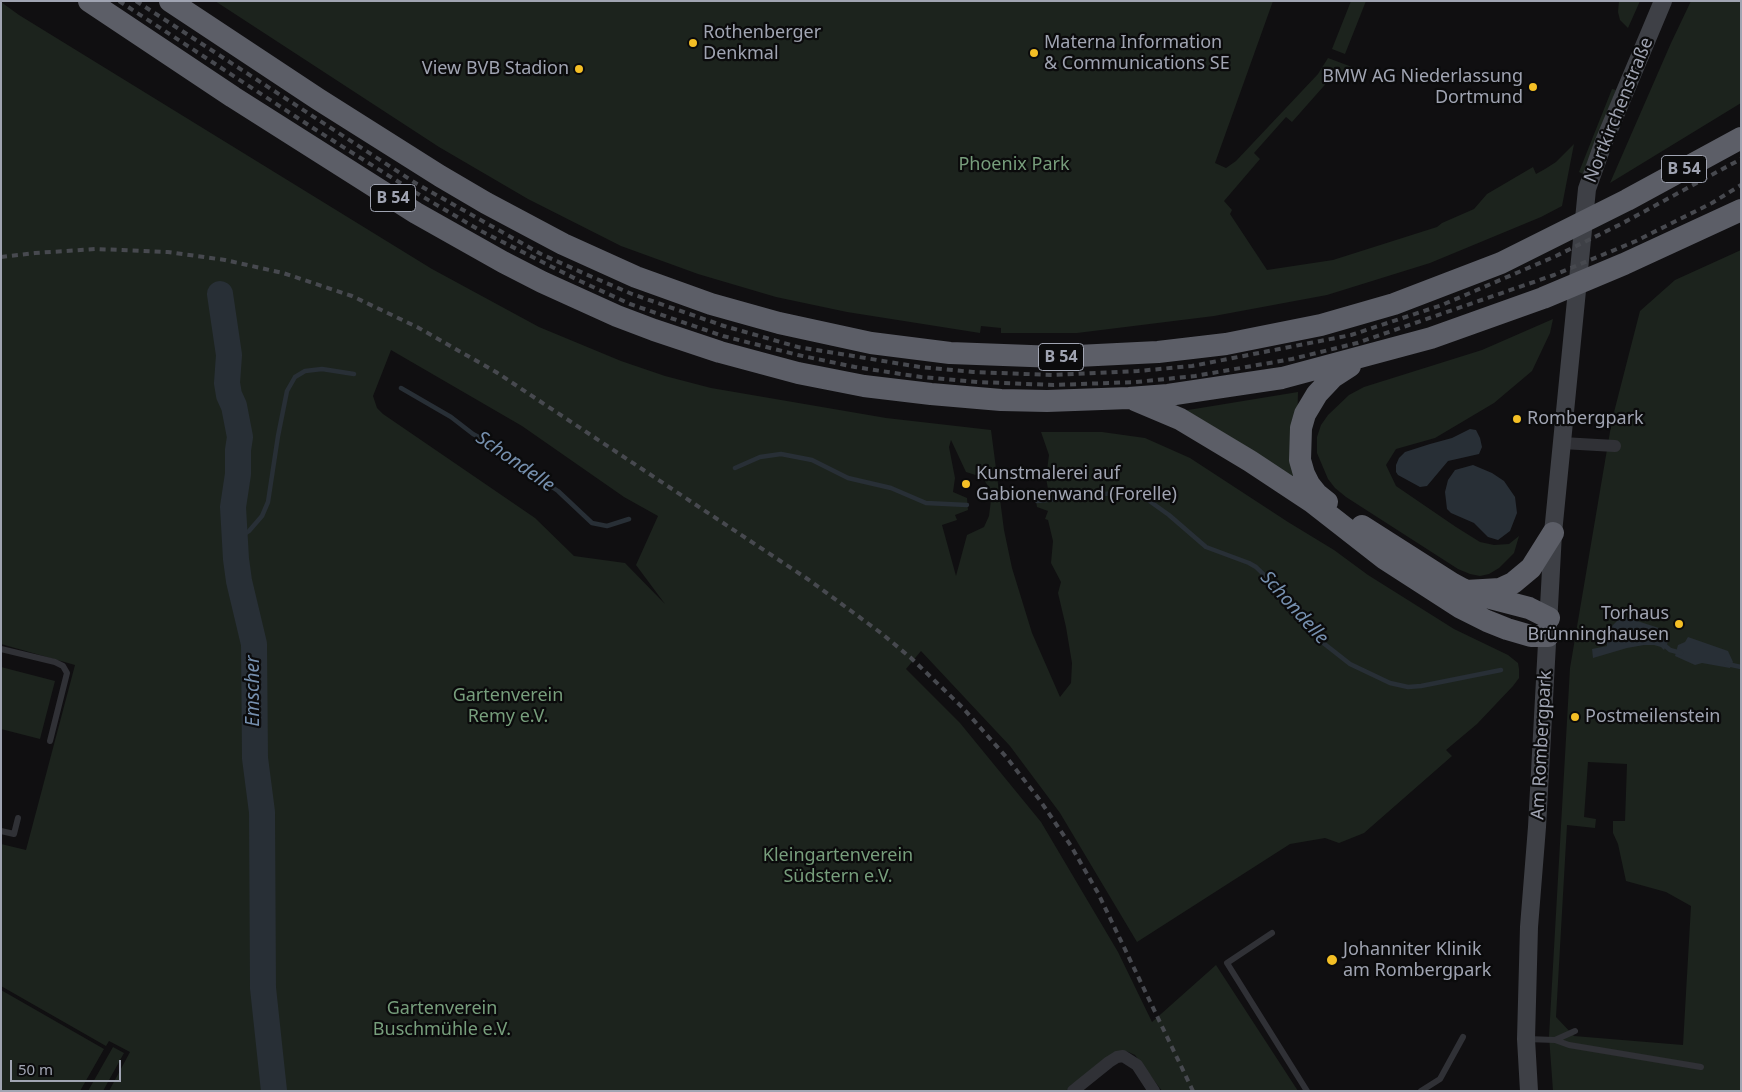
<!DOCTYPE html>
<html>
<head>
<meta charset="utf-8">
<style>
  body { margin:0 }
  #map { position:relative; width:1742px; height:1092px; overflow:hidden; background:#100f11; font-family:"Noto Sans",sans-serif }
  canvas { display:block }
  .frame { position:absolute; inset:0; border:2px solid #a0a4b2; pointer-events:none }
  .scale { position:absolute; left:10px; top:1060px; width:111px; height:22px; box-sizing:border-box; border:2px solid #a0a4b2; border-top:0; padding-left:6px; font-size:15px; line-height:18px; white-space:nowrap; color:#a0a4b2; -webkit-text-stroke:4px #0b0b0c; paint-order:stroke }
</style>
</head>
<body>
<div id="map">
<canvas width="1742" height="1092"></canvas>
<div class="frame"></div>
<div class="scale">50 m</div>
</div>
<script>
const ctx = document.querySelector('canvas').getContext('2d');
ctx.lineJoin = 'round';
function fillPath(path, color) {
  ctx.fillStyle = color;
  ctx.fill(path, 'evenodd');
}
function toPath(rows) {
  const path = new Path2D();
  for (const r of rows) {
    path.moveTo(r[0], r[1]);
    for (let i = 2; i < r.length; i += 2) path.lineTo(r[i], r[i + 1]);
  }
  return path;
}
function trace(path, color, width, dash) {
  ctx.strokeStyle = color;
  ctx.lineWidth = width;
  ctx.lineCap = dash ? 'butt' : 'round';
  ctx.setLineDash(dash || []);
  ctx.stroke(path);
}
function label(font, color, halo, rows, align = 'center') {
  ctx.font = font + ' "Noto Sans",sans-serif';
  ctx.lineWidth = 4.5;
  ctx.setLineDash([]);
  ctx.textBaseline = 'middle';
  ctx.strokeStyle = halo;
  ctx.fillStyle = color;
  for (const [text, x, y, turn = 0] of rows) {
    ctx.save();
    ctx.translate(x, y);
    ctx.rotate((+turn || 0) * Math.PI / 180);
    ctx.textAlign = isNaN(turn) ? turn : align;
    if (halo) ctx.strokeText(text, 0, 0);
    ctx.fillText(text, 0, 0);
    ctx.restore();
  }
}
const green = toPath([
  [215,1,1273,1,1215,163,1226,168,1236,161,1318,74,1328,58,1352,67,1353,72,1349,76,1346,76,1338,70,1292,122,1286,117,1254,153,1260,159,1224,201,1232,210,1230,214,1267,270,1333,260,1437,227,1442,223,1474,209,1487,194,1533,167,1536,174,1545,169,1556,162,1574,144,1562,206,1541,217,1430,263,1327,295,1214,316,1077,333,1001,333,1001,328,981,326,980,333,847,312,776,297,698,274,621,246,528,199,439,147],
  [1351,1,1366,1,1345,54,1332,49],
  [1619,1,1640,1,1628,28,1620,20,1618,12],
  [1691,1,1741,1,1741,103,1610,183,1671,43],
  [1,2,19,15,432,269,539,327,621,361,665,376,711,388,886,418,991,430,1004,530,1012,568,1032,633,1060,697,1071,683,1072,663,1066,627,1058,593,1061,582,1051,563,1053,541,1048,520,1045,519,1048,511,1037,507,1035,495,1048,489,1046,478,1049,455,1041,432,1102,432,1145,438,1190,458,1288,522,1334,550,1368,575,1419,607,1454,629,1508,655,1518,663,1519,669,1519,678,1513,686,1477,724,1446,750,1452,756,1364,833,1339,843,1325,838,1290,844,1137,942,1060,813,1010,746,921,651,906,669,960,723,1041,822,1118,952,1152,1022,1216,965,1298,1091,1162,1091,1135,1055,1126,1051,1071,1085,1066,1091,109,1091,130,1052,109,1041,106,1046,1,986,1,844,26,850,75,665,1,644],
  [391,350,522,426,624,497,658,516,636,565,665,604,625,563,574,556,535,518,383,414,377,408,373,396],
  [951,440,966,472,982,477,990,489,991,500,989,516,984,527,967,535,956,576,942,525,957,520,955,515,968,510,967,498,953,492,955,478,949,447],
  [1612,89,1616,90,1583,174,1579,172],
  [1741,250,1741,1091,1553,1091,1549,1036,1570,668,1612,420,1640,311,1675,280],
  [1588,762,1627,764,1625,821,1613,821,1613,833,1618,844,1626,881,1666,892,1691,906,1683,1045,1574,1036,1556,1017,1567,825,1595,828,1596,819,1584,817],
  [1553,319,1550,333,1532,371,1494,403,1435,438,1396,449,1386,465,1396,486,1456,527,1480,542,1494,545,1509,544,1519,536,1514,553,1499,568,1489,574,1480,576,1470,574,1458,569,1346,497,1335,488,1328,479,1317,453,1317,437,1321,425,1328,415,1349,395,1364,387,1482,350],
  [1298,392,1296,480,1182,411],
  [1,667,55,681,40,739,1,729],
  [1,990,104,1049,80,1091,1,1091],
  [113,1047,124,1053,103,1091,88,1091]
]);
const water = toPath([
  [1470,429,1476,430,1480,438,1482,447,1479,454,1448,461,1427,486,1420,487,1398,475,1396,472,1396,465,1399,458,1405,452,1430,444,1452,438],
  [1473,465,1492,473,1504,481,1515,497,1517,513,1510,531,1498,540,1488,537,1474,523,1451,513,1447,509,1445,492,1448,480,1455,470],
  [1622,616,1665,630,1665,637,1668,642,1664,650,1661,647,1654,645,1644,645,1627,648,1593,658,1592,649,1607,646,1607,634,1613,625],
  [1688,637,1728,651,1733,662,1730,668,1702,663,1695,665,1675,656,1678,645,1685,642]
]);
const stream = toPath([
  [401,388,451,417,473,434,499,448,516,463,558,491,592,523,607,526,629,519],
  [735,468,760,457,781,454,812,460,848,478,891,488,926,503,967,505],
  [1037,501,1114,493,1140,497,1148,500,1169,515,1206,547,1249,563,1256,567,1300,610,1322,642,1350,664,1390,683,1408,687,1421,686,1501,670],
  [236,540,249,531,262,516,268,502,278,436,287,391,295,377,305,371,322,369,354,374],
  [1662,643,1670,650,1681,653],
  [1727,664,1741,667]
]);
const river = toPath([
  [220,294,229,355,227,383,229,395,234,406,240,437,238,450,238,474,233,507,236,559,239,581,254,644,255,758,262,812,263,988,274,1091]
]);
const lane = toPath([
  [1,649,55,662,63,666,67,673,50,741],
  [1,831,14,834,18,818],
  [1272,933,1227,963,1307,1091],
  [1527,1039,1555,1040,1575,1031],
  [1555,1040,1569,1045,1701,1067],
  [1421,1091,1440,1079,1463,1037]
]);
const street = toPath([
  [1562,443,1615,446],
  [1073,1091,1109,1062,1117,1057,1123,1056,1137,1065,1154,1091]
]);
const secondary = toPath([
  [1529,1091,1526,1039,1529,927,1537,827,1553,533,1587,189,1603,144,1663,1]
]);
const highway = toPath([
  [89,1,233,97,416,213,503,262,542,282,617,316,654,330,720,352,798,373,864,386,931,394,1001,400,1047,401,1129,398,1168,395,1282,378,1431,338,1543,298,1624,264,1741,210],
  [170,1,318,99,440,176,486,203,563,244,636,277,711,304,779,323,871,343,950,353,1057,357,1158,352,1226,344,1321,325,1394,304,1501,263,1627,200,1741,138],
  [1135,400,1180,419,1250,461,1312,502,1385,559,1461,608,1487,621,1507,629,1531,636,1548,636],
  [1327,502,1317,494,1309,484,1304,474,1300,460,1301,428,1305,414,1317,394,1333,377,1350,366],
  [1362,526,1453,584,1466,591,1500,589,1513,583,1531,568,1553,533],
  [1479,595,1529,608,1549,618]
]);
const rail = toPath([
  [119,1,313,128,413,191,481,231,580,281,630,304,723,336,798,355,855,367,921,377,978,382,1054,385,1136,382,1195,376,1292,359,1357,343,1554,275,1636,241,1712,203,1741,185],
  [136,1,417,184,541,254,583,273,632,294,724,326,798,347,920,367,973,372,1053,375,1138,371,1192,366,1351,335,1442,305,1556,256,1621,224,1741,159],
  [1,257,35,253,96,249,168,252,225,260,283,273,352,296,417,327,496,372,809,580,881,633,911,658,962,707,1007,758,1039,799,1071,846,1098,893,1193,1091]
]);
const markers = [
  [693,43,5,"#f4bf25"],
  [1034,53,5,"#f4bf25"],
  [579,69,5,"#f4bf25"],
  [1533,87,5,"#f4bf25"],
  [1517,419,5,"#f4bf25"],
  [966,484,5,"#f4bf25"],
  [1679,624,5,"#f4bf25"],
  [1575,717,5,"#f4bf25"],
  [1332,960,6,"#f4bf25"]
];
const shields = [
  [1684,169,45],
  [393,198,45],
  [1061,357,45]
];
const shieldNames = [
  ["B 54",1684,169],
  ["B 54",393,198],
  ["B 54",1061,357]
];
const poiNames = [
  ["Rothenberger",703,33],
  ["Denkmal",703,54],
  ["Materna Information",1044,43],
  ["& Communications SE",1044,64],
  ["View BVB Stadion",569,69,"right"],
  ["BMW AG Niederlassung",1523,77,"right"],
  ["Dortmund",1523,98,"right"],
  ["Rombergpark",1527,419],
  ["Kunstmalerei auf",976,474],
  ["Gabionenwand (Forelle)",976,495],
  ["Torhaus",1669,614,"right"],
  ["Brünninghausen",1669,635,"right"],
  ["Postmeilenstein",1585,717],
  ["Johanniter Klinik",1343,950],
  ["am Rombergpark",1343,971]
];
const streetNames = [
  ["Nortkirchenstraße",1619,110,-68],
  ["Am Rombergpark",1542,745,-87]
];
const parkNames = [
  ["Phoenix Park",1014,165],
  ["Gartenverein",508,696],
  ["Remy e.V.",508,717],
  ["Kleingartenverein",838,856],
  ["Südstern e.V.",838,877],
  ["Gartenverein",442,1009],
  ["Buschmühle e.V.",442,1030]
];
const waterNames = [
  ["Schondelle",515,462,35],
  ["Schondelle",1294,608,48],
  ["Emscher",254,691,-90]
];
fillPath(green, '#1c231d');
fillPath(water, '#282f36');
trace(stream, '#282f36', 4.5);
trace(river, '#282f36', 26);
trace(lane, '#303136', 6);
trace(street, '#303136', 12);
trace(secondary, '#3e4046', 18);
trace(highway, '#5c5e67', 22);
trace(rail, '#47494f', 4, [6, 5]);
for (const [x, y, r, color] of markers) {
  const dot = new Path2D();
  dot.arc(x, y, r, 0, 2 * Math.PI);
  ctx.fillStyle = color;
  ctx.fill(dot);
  trace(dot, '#0b0b0c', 2);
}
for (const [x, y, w] of shields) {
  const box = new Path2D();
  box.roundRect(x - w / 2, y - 13.5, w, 27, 4);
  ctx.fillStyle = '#0b0b0c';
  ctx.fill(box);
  trace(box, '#a0a4b2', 1);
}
label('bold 16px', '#a0a4b2', null, shieldNames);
label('18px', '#a0a4b2', '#0b0b0c', poiNames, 'left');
label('18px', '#a0a4b2', '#0b0b0c', streetNames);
label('18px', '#779e7c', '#0b0b0c', parkNames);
label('italic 19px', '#7690af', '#0b0b0c', waterNames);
</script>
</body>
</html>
